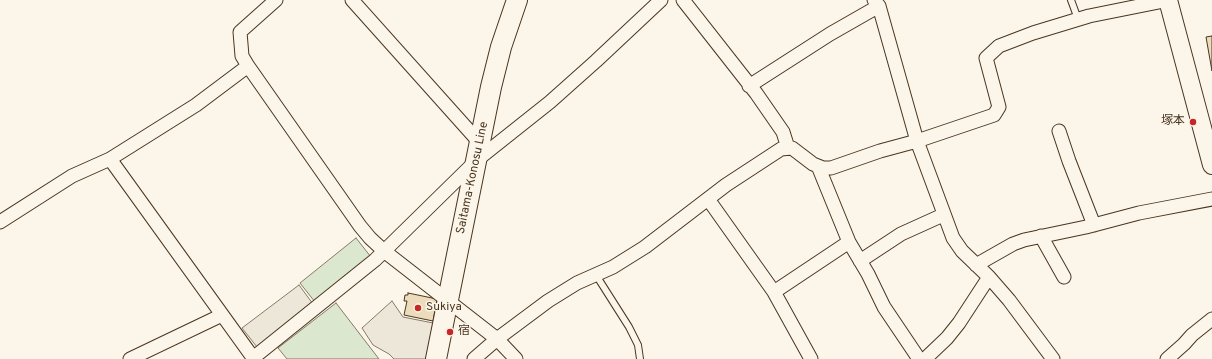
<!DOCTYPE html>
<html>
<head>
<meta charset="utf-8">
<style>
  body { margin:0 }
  canvas { display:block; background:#fbf6e9 }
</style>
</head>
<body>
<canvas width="1212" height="359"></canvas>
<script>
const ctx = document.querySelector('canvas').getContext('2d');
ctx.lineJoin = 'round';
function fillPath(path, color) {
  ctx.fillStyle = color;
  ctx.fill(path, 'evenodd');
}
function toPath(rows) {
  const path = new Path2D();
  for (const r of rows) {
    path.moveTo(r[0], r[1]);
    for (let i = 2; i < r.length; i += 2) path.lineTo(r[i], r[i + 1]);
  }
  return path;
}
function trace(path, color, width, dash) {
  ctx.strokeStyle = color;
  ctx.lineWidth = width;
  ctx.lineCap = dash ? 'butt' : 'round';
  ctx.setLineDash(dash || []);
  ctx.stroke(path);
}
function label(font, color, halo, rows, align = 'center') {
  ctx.font = font + ' Overpass,"Noto Sans JP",sans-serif';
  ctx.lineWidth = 3;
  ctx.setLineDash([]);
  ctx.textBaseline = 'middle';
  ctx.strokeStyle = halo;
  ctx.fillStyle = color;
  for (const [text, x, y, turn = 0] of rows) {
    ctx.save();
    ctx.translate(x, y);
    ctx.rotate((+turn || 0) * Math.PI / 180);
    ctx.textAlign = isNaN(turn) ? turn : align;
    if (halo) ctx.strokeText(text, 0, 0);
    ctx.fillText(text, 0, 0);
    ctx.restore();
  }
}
const green = toPath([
  [356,238,371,257,315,302,300,283,356,238],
  [336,303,379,359,287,359,278,348,336,303]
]);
const parking = toPath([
  [299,285,313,304,257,347,242,328,299,285],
  [392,301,403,317,433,323,426,359,394,359,389,354,373,345,362,328,392,301]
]);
const building = toPath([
  [1212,36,1212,71,1206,37,1212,36],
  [408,293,437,299,433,321,404,315,407,301,404,301,405,295,408,295,408,293]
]);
const lane = toPath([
  [1071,0,1078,19],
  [596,275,629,327,638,345,640,359]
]);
const street = toPath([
  [352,0,480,143],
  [683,0,756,93,783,132,788,148],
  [874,0,879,6,917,141,953,238,962,251,989,277,1009,300,1053,359],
  [248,66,360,226,370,238,384,251,497,339,516,359],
  [749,86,830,34,879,6],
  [1059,131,1069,161,1094,225],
  [110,159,254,359],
  [818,166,849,242,868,274,884,307,919,359],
  [708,199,774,292,811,359],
  [0,222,72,176,110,159,196,105,248,66,242,56,240,32,276,0],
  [1041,236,1064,277],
  [860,261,901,234,943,215],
  [976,265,1013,244,1024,240,1086,227,1139,213,1212,199],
  [774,292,849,242],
  [253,358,375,260,477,160,550,102,596,61,661,0],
  [130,359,222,315],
  [474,359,497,339,548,301,577,283,613,267,645,247,726,185,781,149,792,148,813,164,823,168,831,168,880,151,917,141,994,115,999,107,986,58,999,46,1033,33,1089,16,1169,0],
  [925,359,947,338,959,323,989,277],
  [1167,359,1184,344,1192,335,1212,319]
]);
const secondary = toPath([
  [1168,0,1212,165]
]);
const primary = toPath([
  [436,359,491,87,501,47,517,0]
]);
const markers = [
  [1193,122,4,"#c62828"],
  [418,308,4,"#c62828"],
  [450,332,4,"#c62828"]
];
const poiNames = [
  ["塚本",1185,122,"right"],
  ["Sukiya",426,308],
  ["宿",458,332]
];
const streetNames = [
  ["Saitama-Konosu Line",473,178,-78]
];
fillPath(green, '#dce7d0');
trace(green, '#887966', 1);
fillPath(parking, '#ede7d9');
trace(parking, '#887966', 1);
fillPath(building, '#ecdcbc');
trace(building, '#4a3520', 1);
trace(lane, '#4a3520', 8);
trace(street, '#4a3520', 15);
trace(secondary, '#4a3520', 20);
trace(primary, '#4a3520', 22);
trace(lane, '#fbf6e9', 6);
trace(street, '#fbf6e9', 13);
trace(secondary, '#fbf6e9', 18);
trace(primary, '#fbf6e9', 20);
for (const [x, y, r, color] of markers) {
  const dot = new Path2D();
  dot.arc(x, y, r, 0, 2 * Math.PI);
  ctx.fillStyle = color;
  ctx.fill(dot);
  trace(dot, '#fbf6e9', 1.5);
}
label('12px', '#4a3520', '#fbf6e9', poiNames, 'left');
label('12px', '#4a3520', '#fbf6e9', streetNames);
</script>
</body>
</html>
